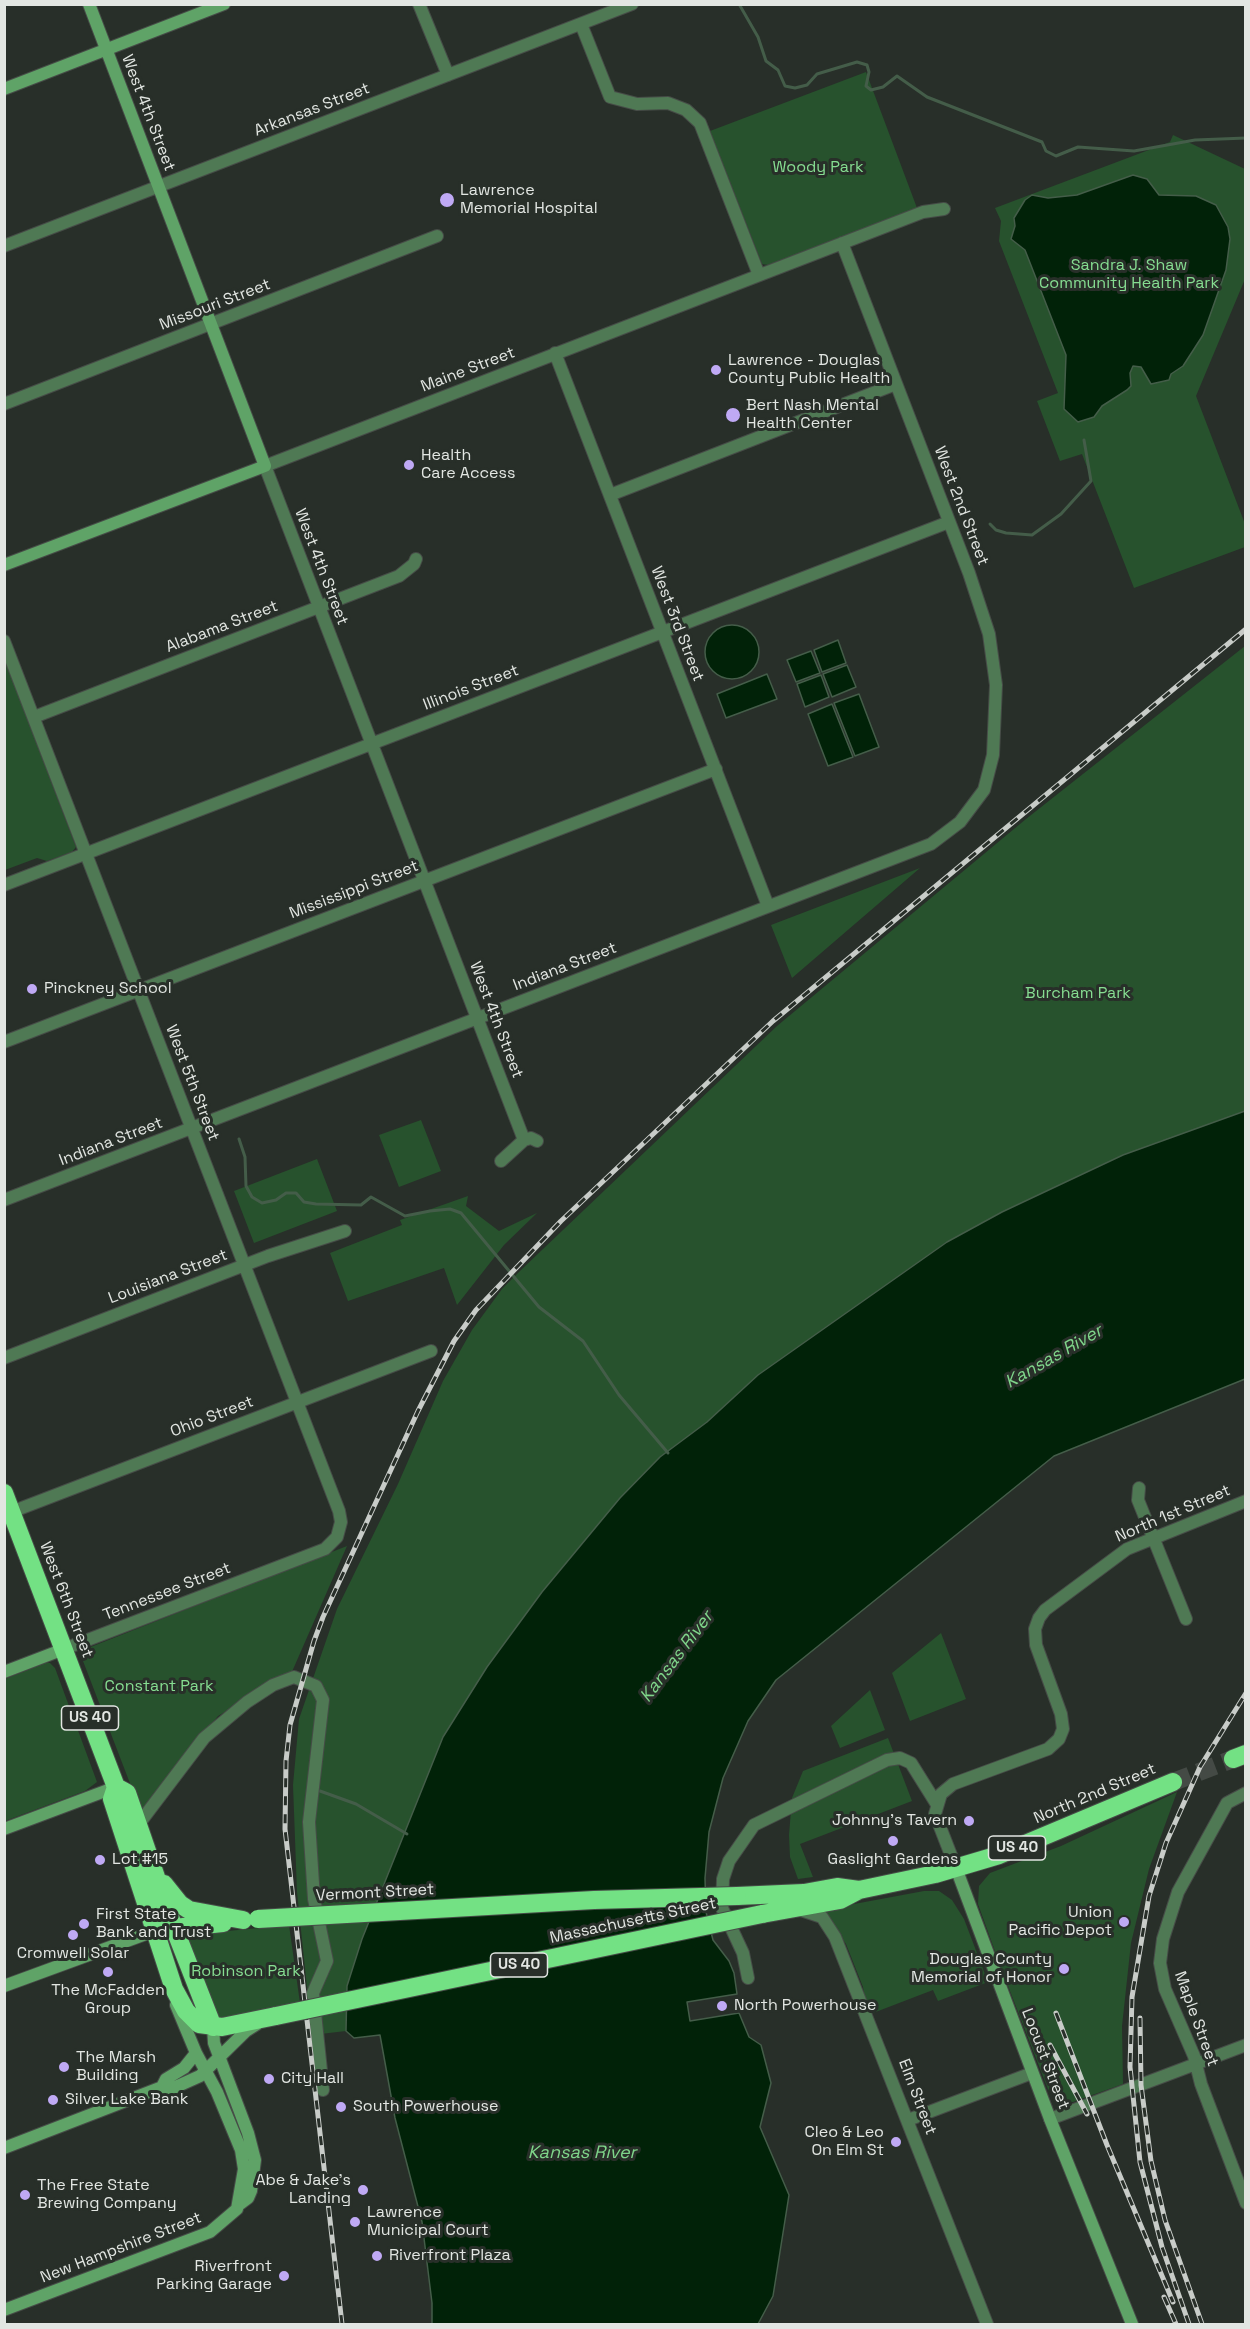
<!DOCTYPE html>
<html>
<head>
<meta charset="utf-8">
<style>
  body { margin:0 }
  #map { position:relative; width:1250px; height:2329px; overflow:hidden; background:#282f29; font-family:"Space Grotesk",sans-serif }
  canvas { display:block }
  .frame { position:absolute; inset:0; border:6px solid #e2e6e2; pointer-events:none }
</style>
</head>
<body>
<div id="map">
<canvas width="1250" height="2329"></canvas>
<div class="frame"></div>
</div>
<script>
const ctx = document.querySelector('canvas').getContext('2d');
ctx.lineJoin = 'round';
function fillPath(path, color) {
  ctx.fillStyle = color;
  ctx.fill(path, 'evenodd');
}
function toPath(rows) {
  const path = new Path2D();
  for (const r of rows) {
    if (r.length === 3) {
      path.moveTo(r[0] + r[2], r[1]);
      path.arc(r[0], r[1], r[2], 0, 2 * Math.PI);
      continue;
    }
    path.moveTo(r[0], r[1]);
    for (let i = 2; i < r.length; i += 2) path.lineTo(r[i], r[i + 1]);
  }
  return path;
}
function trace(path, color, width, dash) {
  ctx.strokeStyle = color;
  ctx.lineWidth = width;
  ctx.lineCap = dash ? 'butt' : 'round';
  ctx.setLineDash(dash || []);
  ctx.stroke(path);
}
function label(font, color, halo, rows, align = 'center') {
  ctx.font = font + ' "Space Grotesk",sans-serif';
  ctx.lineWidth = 6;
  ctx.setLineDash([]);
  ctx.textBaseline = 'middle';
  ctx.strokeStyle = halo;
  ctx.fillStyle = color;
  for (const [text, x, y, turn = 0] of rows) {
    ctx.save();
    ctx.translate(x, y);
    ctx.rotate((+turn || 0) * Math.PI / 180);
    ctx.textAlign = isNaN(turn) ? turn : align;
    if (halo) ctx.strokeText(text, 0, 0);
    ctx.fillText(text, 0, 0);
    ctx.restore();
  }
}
const green = toPath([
  [866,72,917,208,768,265,762,264,710,131],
  [1173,135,1245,169,1245,279,1196,396,1245,524,1245,547,1134,588,1082,454,1060,461,1037,401,1058,393,999,241,1001,221,995,208,1170,142],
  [1245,646,1245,1111,1123,1155,1002,1212,947,1242,758,1375,707,1422,660,1457,620,1498,542,1592,443,1737,347,1986,346,2031,312,2035,297,1892,293,1785,299,1719,337,1609,398,1484,443,1381,472,1330,502,1289,521,1270,777,1026,1026,819],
  [5,660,76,847,72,852,47,861,37,858,5,870],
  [920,868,792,978,771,925],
  [421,1120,441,1171,399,1187,379,1135],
  [317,1159,337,1211,254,1243,234,1191],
  [468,1196,466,1206,499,1231,537,1213,504,1245,457,1305,444,1268,348,1301,330,1253,402,1225,400,1220],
  [347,1546,291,1674,218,1716,141,1812,83,1661,83,1650],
  [941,1633,966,1699,910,1721,892,1673],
  [45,1663,50,1663,55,1668,97,1782,85,1791,5,1821,5,1679],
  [870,1690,885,1730,840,1748,831,1726],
  [888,1738,912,1801,800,1844,813,1877,798,1879,790,1857,789,1835,792,1798,803,1771],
  [1177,1792,1149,1869,1131,1943,1122,2026,1123,2084,1073,2102,1059,2101,1048,2089,1001,1968,978,1904,979,1886,990,1873,1061,1846],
  [924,1891,939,1891,952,1900,964,1919,988,1982,938,2001,933,1990,873,2013,871,2007,866,2008,863,1987,846,1944,822,1910],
  [289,1925,300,2003,220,2020,187,1935]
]);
const water = toPath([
  [1133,175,1147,179,1159,195,1196,196,1216,205,1228,227,1230,239,1226,270,1203,335,1183,366,1171,374,1169,380,1151,384,1141,367,1133,366,1130,373,1131,386,1127,390,1102,406,1094,417,1078,422,1064,409,1066,355,1025,250,1011,239,1015,226,1014,218,1025,200,1032,195,1048,198,1077,195,1133,175],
  [732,652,27],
  [838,640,846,663,822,672,814,650,838,640],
  [811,651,820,673,796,682,787,660,811,651],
  [847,665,856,687,832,697,823,674,847,665],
  [767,674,777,699,726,718,717,694,767,674],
  [821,675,829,697,805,707,797,684,821,675],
  [859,694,879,747,855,756,834,703,859,694],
  [832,704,853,757,828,766,808,714,832,704],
  [1245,1111,1245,1379,1054,1456,776,1680,748,1721,723,1778,709,1832,705,1878,706,1912,713,1940,729,1961,734,1973,737,1994,687,2002,690,2021,739,2013,749,2037,761,2045,771,2083,760,2127,789,2195,773,2296,758,2324,432,2324,432,2303,422,2222,395,2118,380,2035,354,2038,346,2031,347,1986,362,1939,443,1737,487,1667,542,1592,620,1498,660,1457,707,1422,758,1375,947,1242,1002,1212,1123,1155,1245,1111]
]);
const stream = toPath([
  [739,4,758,37,766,61,778,70,785,86,795,88,807,85,817,74,857,62,867,65,869,72,866,86,871,90,883,87,897,76,927,97,1042,142,1046,151,1056,156,1078,147,1134,151,1195,140,1246,138],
  [990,524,996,530,1006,533,1032,535,1061,514,1091,481,1084,440],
  [239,1139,245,1157,246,1186,252,1197,262,1203,276,1200,286,1193,296,1193,304,1202,316,1204,361,1205,371,1197,405,1216,430,1211,450,1209,461,1213,539,1307,583,1341,619,1395,668,1453],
  [320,1791,356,1804,407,1834]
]);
const highwayTunnel = toPath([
  [1173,1782,1233,1759]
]);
const street = toPath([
  [419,4,448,75],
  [581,24,610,97,637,104,668,103,686,110,700,123,759,275],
  [4,246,632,4],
  [555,353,768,906],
  [4,404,437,236],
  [610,495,896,384],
  [4,641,339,1511,341,1522,337,1537,325,1549,64,1649],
  [34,717,399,576,414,564,416,559],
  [4,885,949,522],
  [4,1042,716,769],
  [524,1140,265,466,923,212,944,209],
  [501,1161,524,1140,531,1138,537,1141],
  [4,1200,931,844,960,822,984,790,993,755,996,685,989,634,969,573,842,243],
  [4,1358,268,1256,345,1231],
  [1139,1488,1138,1500,1186,1619],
  [6,1514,431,1351],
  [1246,1793,1227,1803,1178,1892,1163,1939,1160,1963,1165,1989,1194,2056,1201,2084,1246,2203],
  [138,1825,204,1738,247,1702,273,1685,294,1677,316,1686,323,1700,309,1822,314,1899,327,1961,313,1993,323,2090],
  [956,1868,935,1814,941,1794,953,1784,1048,1749,1059,1739,1063,1729,1061,1714,1036,1645,1035,1629,1039,1618,1045,1610,1127,1549,1246,1501],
  [801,1910,822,1917,835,1937,987,2324],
  [748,1978,743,1953,722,1908,723,1879,729,1861,754,1825,887,1760,900,1758,911,1763,936,1803],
  [1050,2119,1246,2045],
  [908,2120,1032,2073]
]);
const secondary = toPath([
  [4,89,224,4],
  [4,565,265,466,89,4],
  [4,1672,64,1649],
  [4,1829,116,1787],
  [956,1868,1050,2119,1132,2324],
  [4,1986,154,1931],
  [213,2027,214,2043,248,2133,255,2160,251,2191,248,2198,240,2204],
  [162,2087,171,2089,200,2076,246,2031,257,2024],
  [4,2148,162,2087,166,2079,184,2068,196,2053],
  [4,2310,210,2232,237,2209,244,2169,241,2150,217,2092,196,2053,176,2005]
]);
const highway = toPath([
  [4,1493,116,1787,112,1799,174,1989,186,2011,199,2024,222,2027,276,2016],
  [1233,1759,1246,1754],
  [116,1787,127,1793,168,1912,213,2027],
  [164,1884,180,1904,189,1910,243,1920],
  [737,1896,804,1893,837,1887,859,1890],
  [762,1914,840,1900,859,1890,935,1874,999,1855,1173,1782],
  [164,1929,223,1923]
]);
const rail = toPath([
  [1056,2013,1107,2145,1173,2302],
  [1140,2018,1141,2085,1151,2161,1165,2220,1202,2324],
  [1050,2045,1087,2114],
  [1164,2297,1176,2324],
  [342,2324,285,1829,286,1761,290,1725,314,1641,323,1617,418,1411,454,1341,476,1310,561,1221,773,1021,1246,629],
  [1189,2324,1162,2247,1140,2162,1130,2067,1132,1997,1149,1896,1166,1843,1200,1767,1246,1693]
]);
const highwayBridge = toPath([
  [258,1919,594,1900,737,1896],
  [276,2016,762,1914]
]);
const markers = [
  [447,200,8,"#bfa9f4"],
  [716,370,6,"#bfa9f4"],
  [733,415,8,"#bfa9f4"],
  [409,465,6,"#bfa9f4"],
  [32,989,6,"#bfa9f4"],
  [969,1821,6,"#bfa9f4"],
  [893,1841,6,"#bfa9f4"],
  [100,1860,6,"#bfa9f4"],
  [1124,1922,6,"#bfa9f4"],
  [84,1924,6,"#bfa9f4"],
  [73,1935,6,"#bfa9f4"],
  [1064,1969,6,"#bfa9f4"],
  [108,1972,6,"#bfa9f4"],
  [722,2006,6,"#bfa9f4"],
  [64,2067,6,"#bfa9f4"],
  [269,2079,6,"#bfa9f4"],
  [53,2100,6,"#bfa9f4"],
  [341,2107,6,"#bfa9f4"],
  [896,2142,6,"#bfa9f4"],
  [363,2190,6,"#bfa9f4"],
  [25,2195,6,"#bfa9f4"],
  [355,2222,6,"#bfa9f4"],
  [377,2256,6,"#bfa9f4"],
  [284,2276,6,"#bfa9f4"]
];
const shields = [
  [90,1718,57],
  [1017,1848,57],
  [519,1965,57]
];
const shieldNames = [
  ["US 40",90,1718],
  ["US 40",1017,1848],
  ["US 40",519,1965]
];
const streetNames = [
  ["Arkansas Street",312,110,-21],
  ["West 4th Street",148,113,69],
  ["Missouri Street",215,305,-21],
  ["Maine Street",468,370,-21],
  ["West 2nd Street",961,506,69],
  ["West 4th Street",321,567,69],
  ["West 3rd Street",677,624,69],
  ["Alabama Street",222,627,-21],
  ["Illinois Street",471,688,-21],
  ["Mississippi Street",354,890,-21],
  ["Indiana Street",565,967,-21],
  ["West 4th Street",496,1020,69],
  ["West 5th Street",192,1083,69],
  ["Indiana Street",111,1142,-21],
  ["Louisiana Street",168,1277,-21],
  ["Ohio Street",212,1417,-21],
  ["North 1st Street",1173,1514,-23],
  ["Tennessee Street",167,1592,-21],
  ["West 6th Street",66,1600,69],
  ["North 2nd Street",1095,1794,-23],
  ["Vermont Street",375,1893,-3],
  ["Massachusetts Street",633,1921,-12],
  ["Maple Street",1196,2019,70],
  ["Locust Street",1045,2059,69],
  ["Elm Street",917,2097,69],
  ["New Hampshire Street",121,2248,-21]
];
const parkNames = [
  ["Woody Park",818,168],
  ["Sandra J. Shaw",1129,266],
  ["Community Health Park",1129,284],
  ["Burcham Park",1078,994],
  ["Constant Park",159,1687],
  ["Robinson Park",246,1972]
];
const poiNames = [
  ["Lawrence",460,191],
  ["Memorial Hospital",460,209],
  ["Lawrence - Douglas",728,361],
  ["County Public Health",728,379],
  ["Bert Nash Mental",746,406],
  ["Health Center",746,424],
  ["Health",421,456],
  ["Care Access",421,474],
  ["Pinckney School",44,989],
  ["Johnny's Tavern",957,1821,"right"],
  ["Lot #15",112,1860],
  ["Gaslight Gardens",893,1860,"center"],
  ["Union",1112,1913,"right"],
  ["Pacific Depot",1112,1931,"right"],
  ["First State",96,1915],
  ["Bank and Trust",96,1933],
  ["Cromwell Solar",73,1954,"center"],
  ["Douglas County",1052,1960,"right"],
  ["Memorial of Honor",1052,1978,"right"],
  ["The McFadden",108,1991,"center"],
  ["Group",108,2009,"center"],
  ["North Powerhouse",734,2006],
  ["The Marsh",76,2058],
  ["Building",76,2076],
  ["City Hall",281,2079],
  ["Silver Lake Bank",65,2100],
  ["South Powerhouse",353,2107],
  ["Cleo & Leo",884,2133,"right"],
  ["On Elm St",884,2151,"right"],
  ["Abe & Jake's",351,2181,"right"],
  ["Landing",351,2199,"right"],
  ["The Free State",37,2186],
  ["Brewing Company",37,2204],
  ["Lawrence",367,2213],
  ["Municipal Court",367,2231],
  ["Riverfront Plaza",389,2256],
  ["Riverfront",272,2267,"right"],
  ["Parking Garage",272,2285,"right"]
];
const waterNames = [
  ["Kansas River",1054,1357,-30],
  ["Kansas River",677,1657,-53],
  ["Kansas River",582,2153]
];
fillPath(green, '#27522d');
fillPath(water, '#012208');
trace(water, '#445d49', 1.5);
trace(stream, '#445d49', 3);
trace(highwayTunnel, '#444a45', 18, [18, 9]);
trace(street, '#464c47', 14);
trace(secondary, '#464c47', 14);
trace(highway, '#464c47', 20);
trace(street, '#4f7954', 12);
trace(secondary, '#5fa367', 12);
trace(highway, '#73e184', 18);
trace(rail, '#c8ccc8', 5);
trace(rail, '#282f29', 3, [9]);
trace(highwayBridge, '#464c47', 20, []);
trace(highwayBridge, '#73e184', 18);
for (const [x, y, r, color] of markers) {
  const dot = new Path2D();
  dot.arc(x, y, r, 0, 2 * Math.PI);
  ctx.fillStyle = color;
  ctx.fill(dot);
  trace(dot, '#282f29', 2);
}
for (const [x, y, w] of shields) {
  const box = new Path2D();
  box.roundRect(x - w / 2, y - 12, w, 24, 4.5);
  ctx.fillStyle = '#282f29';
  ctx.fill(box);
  trace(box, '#e2e6e2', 1.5);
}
label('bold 15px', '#e2e6e2', null, shieldNames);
label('16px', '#e2e6e2', '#282f29', streetNames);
label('16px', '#86dd91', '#282f29', parkNames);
label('16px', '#e2e6e2', '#282f29', poiNames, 'left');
label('italic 18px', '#7fd58a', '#282f29', waterNames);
</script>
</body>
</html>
